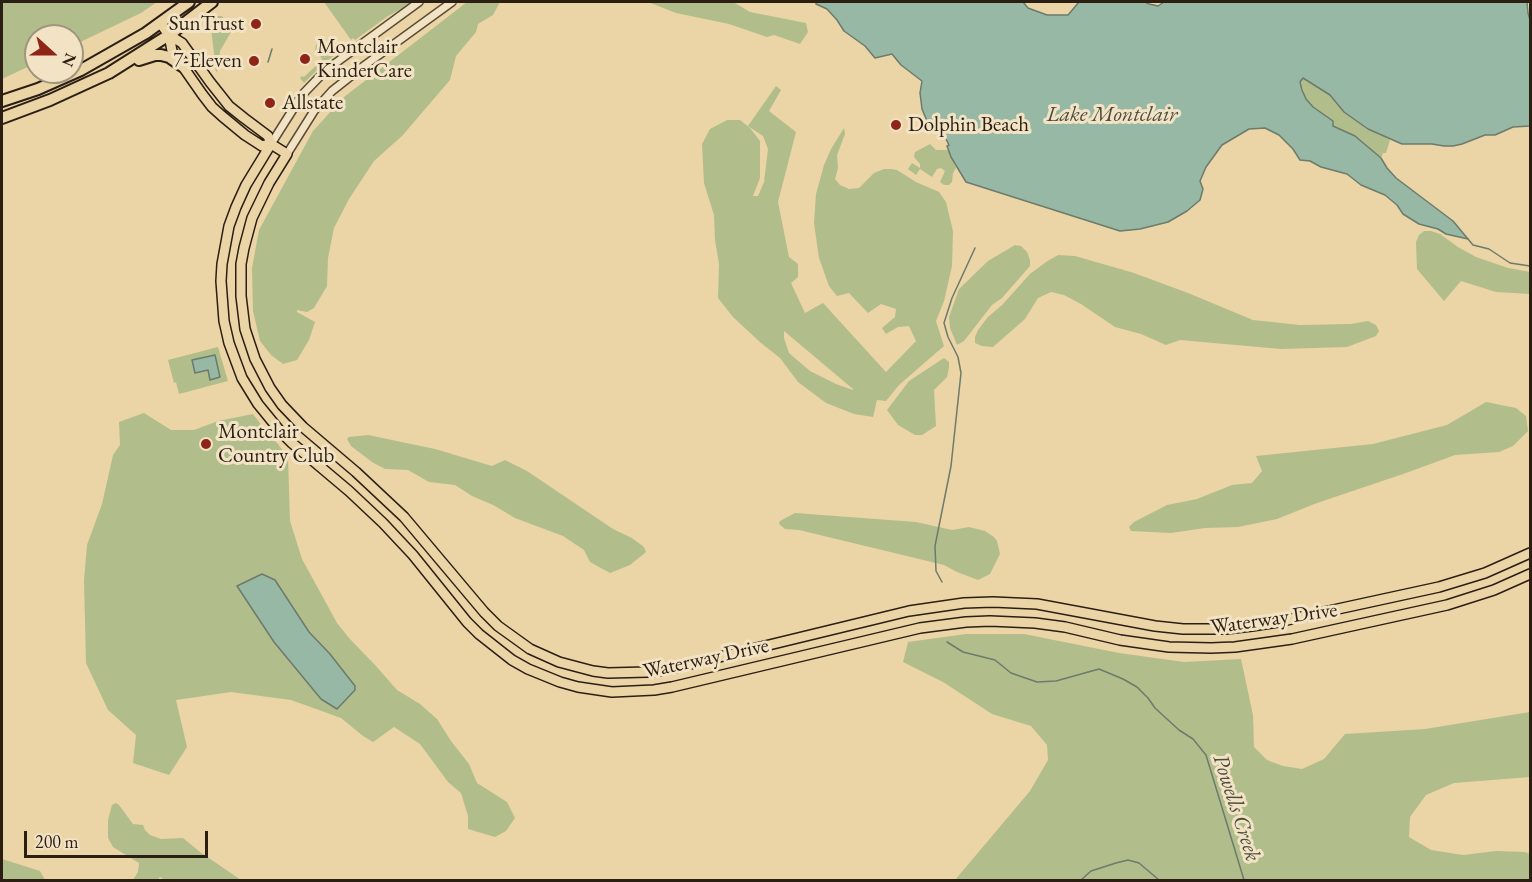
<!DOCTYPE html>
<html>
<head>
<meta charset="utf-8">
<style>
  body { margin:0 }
  #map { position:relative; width:1532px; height:882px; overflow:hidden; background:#ebd4a5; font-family:"EB Garamond",serif }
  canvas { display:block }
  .frame { position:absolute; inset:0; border:3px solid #2b1f14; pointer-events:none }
  .north { position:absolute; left:24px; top:24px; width:60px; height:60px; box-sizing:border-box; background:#f2e3c4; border:2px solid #a2957e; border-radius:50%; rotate:111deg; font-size:16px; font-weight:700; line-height:24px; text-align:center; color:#2b1f14 }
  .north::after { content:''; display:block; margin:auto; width:21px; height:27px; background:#8f2418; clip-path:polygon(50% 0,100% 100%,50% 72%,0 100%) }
  .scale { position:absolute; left:24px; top:831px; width:184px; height:27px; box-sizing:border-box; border:3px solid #2b1f14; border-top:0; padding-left:8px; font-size:18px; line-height:21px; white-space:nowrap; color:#2b1f14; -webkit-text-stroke:4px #f2e3c4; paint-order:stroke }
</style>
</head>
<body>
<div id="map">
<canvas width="1532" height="882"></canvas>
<div class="frame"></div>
<div class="north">N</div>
<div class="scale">200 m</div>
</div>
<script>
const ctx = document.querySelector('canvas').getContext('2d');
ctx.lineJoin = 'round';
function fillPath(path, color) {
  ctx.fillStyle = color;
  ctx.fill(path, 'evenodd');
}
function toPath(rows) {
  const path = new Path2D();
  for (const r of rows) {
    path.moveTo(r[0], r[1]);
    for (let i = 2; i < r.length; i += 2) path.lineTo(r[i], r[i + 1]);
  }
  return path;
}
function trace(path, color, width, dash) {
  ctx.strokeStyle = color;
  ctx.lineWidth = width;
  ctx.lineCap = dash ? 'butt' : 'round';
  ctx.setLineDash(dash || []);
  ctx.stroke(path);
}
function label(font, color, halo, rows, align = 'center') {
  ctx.font = font + ' "EB Garamond",serif';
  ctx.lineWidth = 6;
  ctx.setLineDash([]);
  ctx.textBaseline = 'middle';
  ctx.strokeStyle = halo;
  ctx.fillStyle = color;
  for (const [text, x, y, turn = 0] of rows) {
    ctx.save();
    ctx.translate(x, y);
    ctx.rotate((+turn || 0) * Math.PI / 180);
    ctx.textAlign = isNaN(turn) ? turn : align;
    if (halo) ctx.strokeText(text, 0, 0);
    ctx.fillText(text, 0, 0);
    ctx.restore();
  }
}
const green = toPath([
  [2,2,157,2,141,13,72,46,72,36,36,36,36,63,2,79],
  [324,2,414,2,388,16,355,40,353,38,351,40],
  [467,2,500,2,493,15,478,24,476,32,456,56,450,80,402,136,374,161,349,199,334,228,328,258,327,286,314,308,307,312,297,310,297,312,315,322,309,340,297,360,283,364,271,355,260,341,253,311,252,268,259,230,313,131,344,97],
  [648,2,733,2,750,12,806,23,808,32,800,44,774,35,767,37,729,24,676,13],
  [217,16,222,16,231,32,220,51,217,73,214,66,214,53,211,29,211,21],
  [334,42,336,43,341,50,323,64,304,83,300,78,302,76,304,77,322,60,320,55,315,51,316,45,317,44,320,44,329,48],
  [1303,78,1330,95,1336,103,1355,120,1390,140,1386,153,1383,153,1381,158,1333,126,1333,121,1313,107,1306,99,1300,81],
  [776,86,781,90,769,111,796,132,778,202,789,257,798,264,798,277,791,283,805,313,823,303,886,372,916,341,909,326,898,327,886,334,882,328,895,317,896,309,881,304,868,313,849,293,837,296,829,286,819,258,814,223,816,194,824,165,831,149,844,128,845,134,837,155,838,168,835,179,840,185,849,189,859,188,874,173,884,169,891,169,897,170,916,182,939,192,946,202,953,231,952,266,944,301,936,321,944,346,899,385,886,401,877,400,873,417,854,414,826,403,798,382,780,358,761,343,733,317,718,298,719,264,715,240,714,215,704,183,702,144,710,129,727,120,740,120,750,128,760,141,760,178,753,196,758,196,764,182,768,149,763,136,748,126],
  [784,331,853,389,853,390,836,384,810,371,789,353,784,338],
  [930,144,936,150,948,150,956,168,953,173,952,182,949,185,944,185,940,182,945,171,941,168,937,169,932,177,920,169,916,175,908,169,912,163,920,168,920,164,914,157,915,152],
  [1424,231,1431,231,1440,234,1458,247,1476,257,1508,268,1530,272,1530,294,1496,292,1461,281,1444,301,1417,269,1416,242,1419,235],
  [1015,245,1021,246,1027,252,1030,260,1030,266,1002,298,992,305,964,341,957,345,950,328,949,317,959,289,988,261],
  [1058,255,1075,256,1134,273,1188,293,1253,320,1300,325,1351,324,1368,321,1376,325,1379,331,1376,336,1347,347,1281,349,1180,340,1166,345,1141,334,1115,327,1081,304,1064,295,1051,292,1038,298,1025,319,993,347,982,346,975,343,975,337,978,330,987,318,1002,305,1030,274,1046,262],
  [218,347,228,381,179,394,176,382,174,383,168,360],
  [944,358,949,362,949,368,947,377,934,390,936,426,922,435,915,435,898,425,887,410,909,381],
  [1486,402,1516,408,1526,416,1528,431,1513,446,1499,452,1455,455,1406,473,1317,503,1277,519,1238,527,1205,528,1171,533,1131,531,1129,527,1134,522,1167,505,1197,499,1232,485,1252,483,1262,471,1256,456,1373,444,1447,425],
  [144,413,171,430,194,430,218,421,253,414,268,434,278,444,288,458,290,521,302,559,337,623,349,638,376,666,397,690,420,704,437,719,451,741,469,764,477,783,507,802,515,818,506,831,495,837,468,829,468,816,461,793,448,782,420,744,394,727,373,742,363,736,341,718,291,700,231,692,176,700,187,747,169,775,133,763,136,735,108,710,86,663,84,580,87,545,102,504,113,455,120,445,119,422],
  [368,435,435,449,492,466,505,460,527,471,613,529,632,538,644,547,646,552,630,565,610,573,590,562,584,550,563,536,515,518,493,505,472,496,455,485,429,482,408,470,385,469,372,462,351,446,347,439,349,437],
  [795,513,916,522,952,530,969,527,985,531,994,537,997,541,1000,554,990,574,978,580,957,572,944,565,799,530,785,529,779,524,780,521],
  [966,634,1024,634,1119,653,1184,662,1241,659,1253,715,1254,747,1267,760,1283,766,1302,769,1324,759,1345,734,1425,729,1530,712,1530,777,1454,783,1426,795,1410,817,1409,837,1431,850,1463,855,1496,851,1525,852,1530,854,1530,880,955,880,1030,791,1048,760,1047,745,1031,726,992,714,943,682,903,662,908,642],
  [116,803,119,805,133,824,143,825,145,830,150,835,161,839,183,838,200,852,241,880,165,880,160,877,158,880,133,880,138,872,139,863,113,847,108,838,108,820,112,805],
  [2,859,40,871,45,880,2,880]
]);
const water = toPath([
  [816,2,1023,2,1028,8,1047,15,1068,15,1079,2,1145,2,1149,4,1158,6,1164,2,1527,2,1528,13,1530,20,1530,126,1513,127,1495,135,1485,135,1462,144,1453,146,1444,146,1432,144,1402,144,1368,129,1344,112,1330,95,1303,78,1300,82,1302,90,1306,99,1313,107,1333,121,1333,126,1355,136,1381,158,1387,168,1396,178,1453,221,1468,239,1446,234,1438,229,1419,224,1403,214,1397,205,1385,195,1361,185,1347,174,1321,167,1310,161,1300,160,1293,149,1279,135,1265,128,1249,129,1222,145,1206,167,1200,181,1203,189,1200,200,1187,211,1168,222,1140,229,1120,231,966,182,951,157,947,146,949,145,944,135,942,135,938,126,932,128,927,121,922,109,920,93,922,81,901,65,892,54,875,58,865,46,844,31,837,20,827,9,816,4,816,2],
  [215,355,220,377,210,380,208,370,195,373,192,360,215,355],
  [262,574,275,580,309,632,330,654,355,686,355,690,337,709,321,699,274,642,237,586,262,574]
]);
const stream = toPath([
  [268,62,272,49],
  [1468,239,1473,245,1489,249,1510,263,1530,266],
  [942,582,936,571,935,546,951,466,961,373,958,357,948,337,944,323,952,298,975,248],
  [947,642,963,652,995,660,1011,673,1037,682,1056,681,1099,669,1123,679,1137,687,1148,698,1155,708,1179,730,1193,739,1206,755,1244,880],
  [1081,880,1091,871,1116,863,1128,860,1139,863,1159,880]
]);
const minor = toPath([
  [271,144,302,95,326,70,419,2],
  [287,154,314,111,332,91,361,68,452,2]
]);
const major = toPath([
  [161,24,169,35,182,43,210,82,229,106,244,118,268,136,271,144,287,154,269,183,252,218,244,248,241,264,241,296,245,329,255,359,270,388,282,405,303,427,356,472,404,517,484,612,498,626,530,649,559,662,593,671,608,673,648,672,666,670,909,611,964,603,993,602,1037,604,1155,626,1183,629,1226,629,1252,626,1278,622,1439,587,1485,573,1530,553],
  [169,35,172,51,202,94,212,107,222,116,245,135,262,146,271,144],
  [271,144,246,185,236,207,229,226,222,264,221,281,224,321,229,343,242,378,258,404,280,431,292,443,349,491,383,523,413,555,467,622,479,634,512,660,528,669,560,682,578,687,612,692,654,690,672,687,920,628,966,622,990,621,1035,623,1065,627,1120,640,1169,647,1211,648,1235,647,1292,639,1447,605,1494,590,1530,574]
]);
const highway = toPath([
  [139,60,155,55,161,55,169,57,182,66],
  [2,101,38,89,81,70,146,33,189,2],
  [2,118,50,100,109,73,169,35,212,2]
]);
const markers = [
  [256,24,6,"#8f2418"],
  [305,59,6,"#8f2418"],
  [254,61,6,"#8f2418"],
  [270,103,6,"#8f2418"],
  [896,125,6,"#8f2418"],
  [206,444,6,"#8f2418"]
];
const poiNames = [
  ["SunTrust",244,24,"right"],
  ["Montclair",317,47],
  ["KinderCare",317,71],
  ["7-Eleven",242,61,"right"],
  ["Allstate",282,103],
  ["Dolphin Beach",908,125],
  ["Montclair",218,432],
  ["Country Club",218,456]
];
const streetNames = [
  ["Waterway Drive",1274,619,-8],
  ["Waterway Drive",706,659,-12]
];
const waterNames = [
  ["Lake Montclair",1112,115],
  ["Powells Creek",1236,808,72]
];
fillPath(green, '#b1be8b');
fillPath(water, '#98b8a6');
trace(water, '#6c7b6c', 1.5);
trace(stream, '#6c7b6c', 1.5);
trace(minor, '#5b4c38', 10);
trace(major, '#2b1f14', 12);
trace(highway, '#2b1f14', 14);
trace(minor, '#f2e3c4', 7);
trace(major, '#ebd4a5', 9);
trace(highway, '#ebd4a5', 10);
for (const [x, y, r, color] of markers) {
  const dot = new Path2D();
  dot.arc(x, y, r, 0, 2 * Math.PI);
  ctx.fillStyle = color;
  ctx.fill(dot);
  trace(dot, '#f2e3c4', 2);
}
label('21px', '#2b1f14', '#f2e3c4', poiNames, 'left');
label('21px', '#2b1f14', '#f2e3c4', streetNames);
label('italic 22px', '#4c4d40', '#f2e3c4', waterNames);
</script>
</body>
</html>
